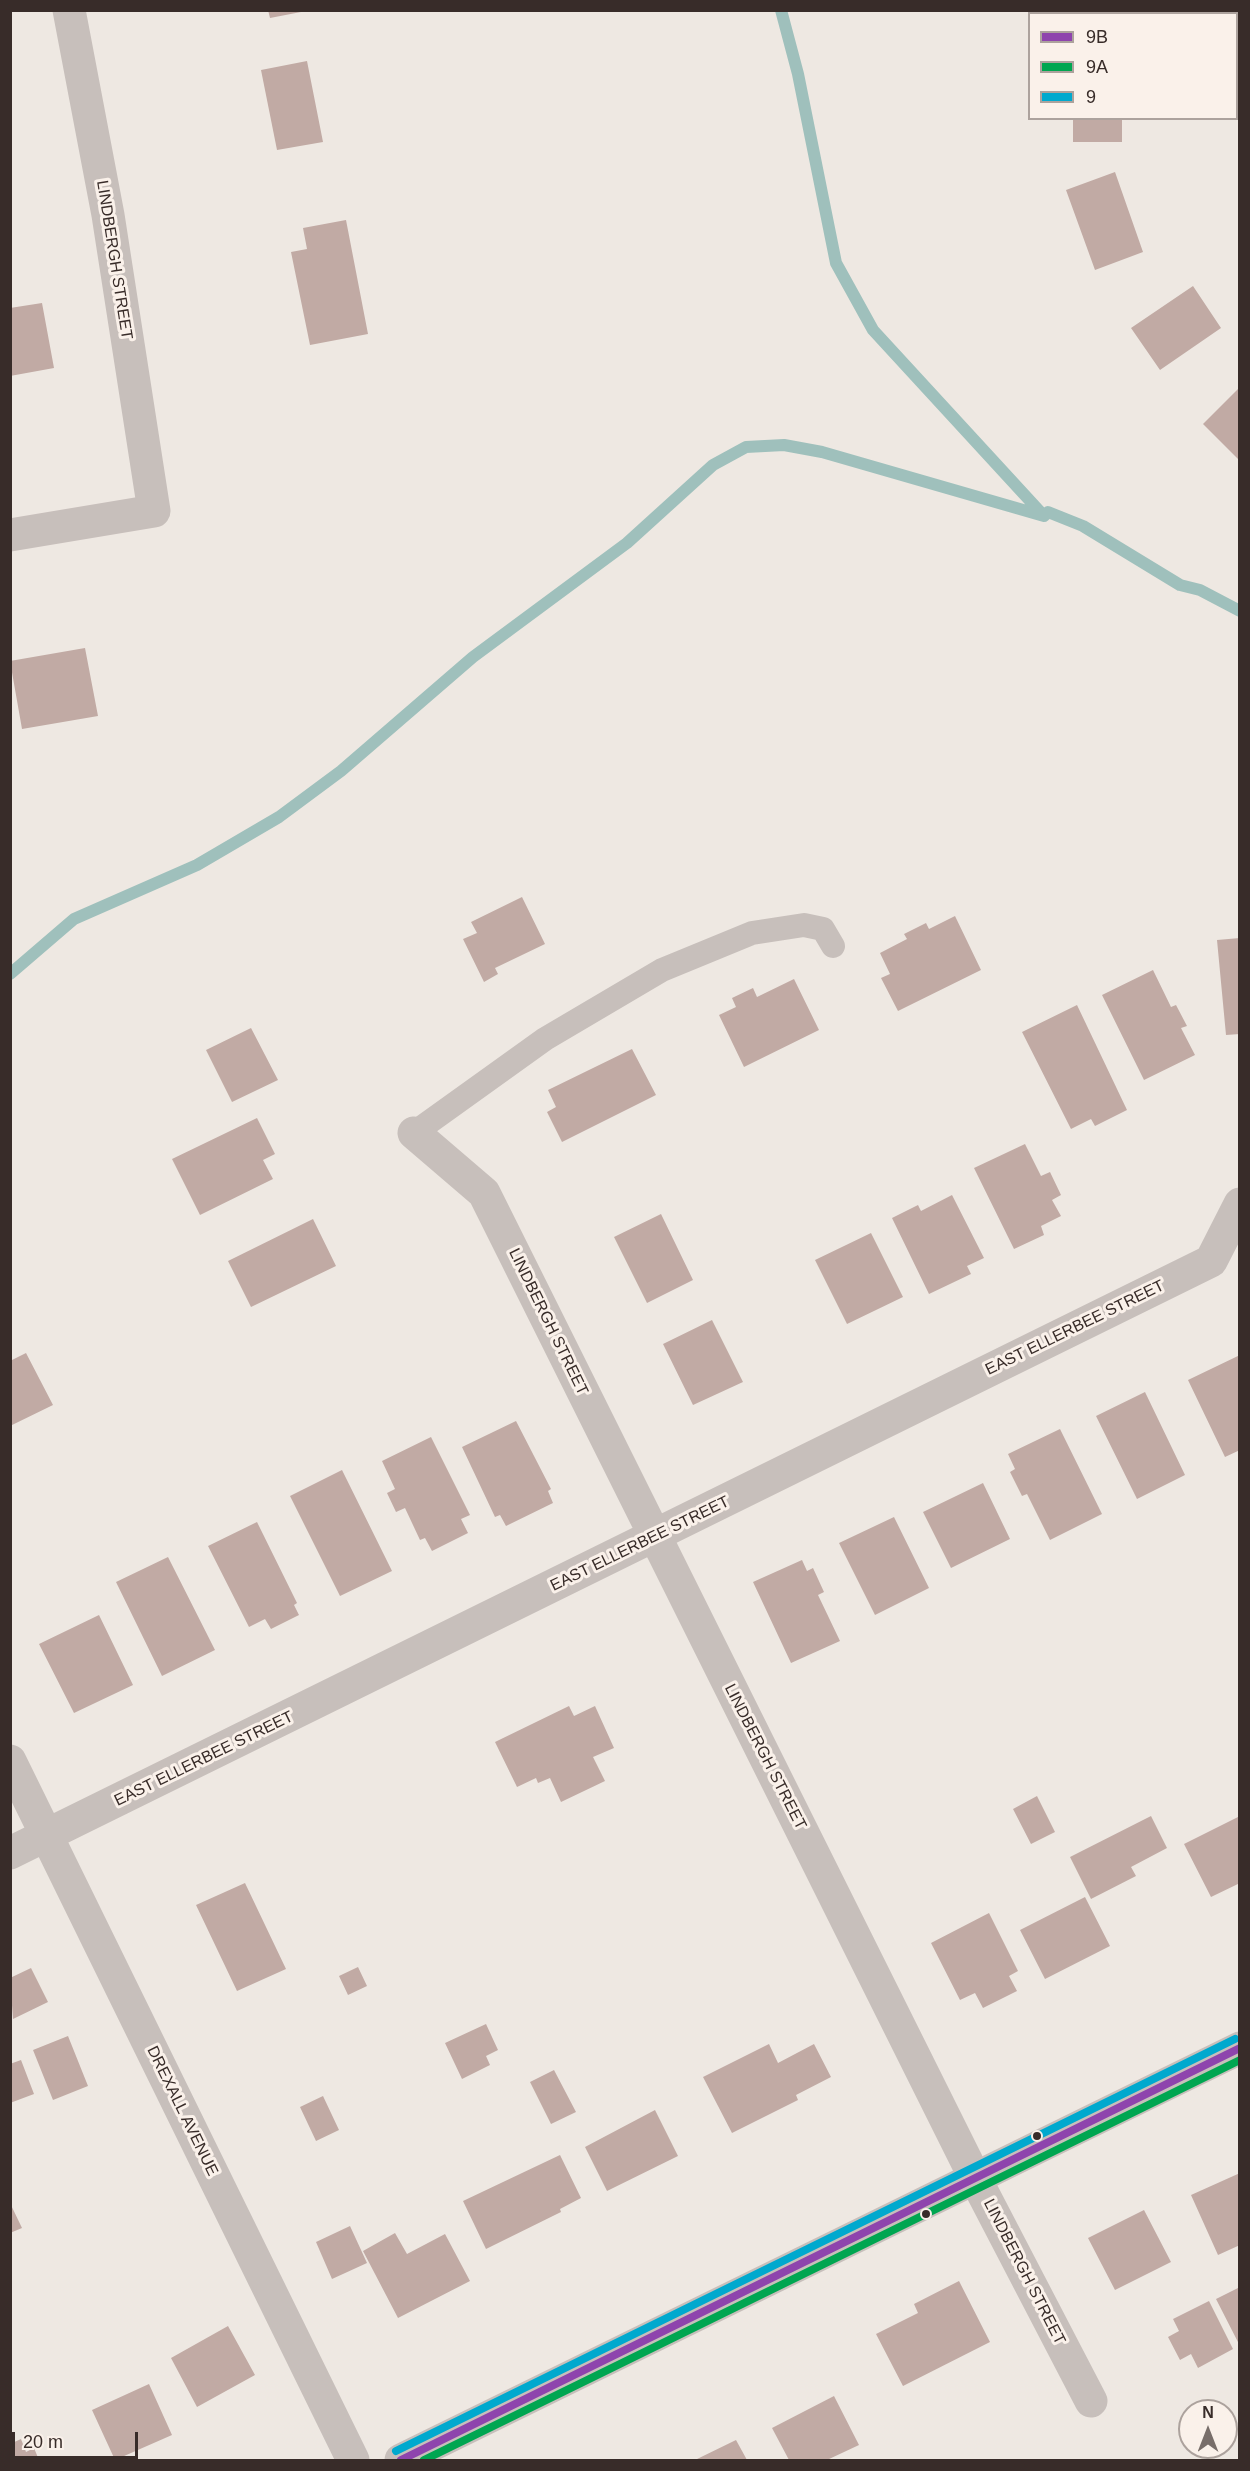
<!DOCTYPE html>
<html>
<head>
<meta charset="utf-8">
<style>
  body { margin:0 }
  #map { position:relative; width:1250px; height:2471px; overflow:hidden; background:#eee8e2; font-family:Arial,sans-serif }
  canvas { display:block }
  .frame { position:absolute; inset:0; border:12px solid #382c29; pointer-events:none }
  .legend { position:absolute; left:1028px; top:12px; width:210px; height:108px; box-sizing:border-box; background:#faf1ea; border:2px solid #aca29d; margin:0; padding:8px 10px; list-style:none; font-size:18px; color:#382c29 }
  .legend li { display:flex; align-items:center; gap:12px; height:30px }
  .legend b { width:30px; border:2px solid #aca29d }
  .north { position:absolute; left:1178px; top:2399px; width:60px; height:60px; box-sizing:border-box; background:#faf1ea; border:2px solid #aca29d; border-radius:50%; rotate:0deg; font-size:16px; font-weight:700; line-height:24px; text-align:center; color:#382c29 }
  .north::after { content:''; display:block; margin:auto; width:21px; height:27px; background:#786e6a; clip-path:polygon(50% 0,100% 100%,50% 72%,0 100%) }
  .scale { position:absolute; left:12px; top:2432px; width:126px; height:27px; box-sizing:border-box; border:3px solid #382c29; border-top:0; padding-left:8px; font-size:18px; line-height:21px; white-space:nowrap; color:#382c29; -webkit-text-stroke:4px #faf1ea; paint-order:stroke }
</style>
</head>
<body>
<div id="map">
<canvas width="1250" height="2471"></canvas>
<div class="frame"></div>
<ul class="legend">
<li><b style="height:8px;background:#8e44ad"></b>9B</li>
<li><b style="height:8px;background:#00a651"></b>9A</li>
<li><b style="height:8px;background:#00a9ce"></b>9</li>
</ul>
<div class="north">N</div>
<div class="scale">20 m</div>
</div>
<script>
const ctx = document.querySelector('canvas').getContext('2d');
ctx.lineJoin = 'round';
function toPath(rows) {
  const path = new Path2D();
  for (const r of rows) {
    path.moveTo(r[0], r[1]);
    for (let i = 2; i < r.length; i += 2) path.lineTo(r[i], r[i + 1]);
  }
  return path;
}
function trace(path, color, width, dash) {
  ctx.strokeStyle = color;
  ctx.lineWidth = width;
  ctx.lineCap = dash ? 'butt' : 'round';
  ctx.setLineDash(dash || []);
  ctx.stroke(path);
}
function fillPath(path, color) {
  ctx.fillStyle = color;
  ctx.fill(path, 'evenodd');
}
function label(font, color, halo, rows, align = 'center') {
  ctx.font = font + ' Arial,sans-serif';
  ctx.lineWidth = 6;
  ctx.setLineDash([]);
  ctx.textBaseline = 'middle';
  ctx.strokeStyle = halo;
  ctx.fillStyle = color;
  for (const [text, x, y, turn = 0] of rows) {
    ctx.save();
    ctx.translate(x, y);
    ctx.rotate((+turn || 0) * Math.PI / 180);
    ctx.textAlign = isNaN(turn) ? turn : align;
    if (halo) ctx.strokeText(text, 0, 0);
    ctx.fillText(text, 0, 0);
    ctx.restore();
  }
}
const stream = toPath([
  [781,10,798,74,836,263,873,330,1044,516,1048,512,1083,526,1180,585,1200,590,1240,611],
  [10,974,74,919,197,865,279,817,341,771,473,657,627,543,713,465,746,447,784,445,822,452,1044,516]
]);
const building = toPath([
  [268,10,301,10,301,12,270,18],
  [307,61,323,142,277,150,261,70],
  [1073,118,1122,118,1122,142,1073,142],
  [1115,172,1143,252,1095,270,1066,190],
  [346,220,368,334,310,345,291,252,307,249,303,228],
  [1193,286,1221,328,1160,370,1131,328],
  [42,303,54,368,10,376,10,308],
  [1240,387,1240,458,1238,459,1203,424],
  [85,648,98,716,22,729,10,661],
  [522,897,545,944,495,968,498,974,484,982,463,939,477,933,471,922],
  [955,916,981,970,898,1011,881,978,890,974,880,953,907,939,904,934,926,923,929,929],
  [1240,938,1240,1034,1226,1035,1217,940],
  [1153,970,1171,1007,1176,1005,1187,1026,1181,1028,1195,1055,1144,1080,1102,995],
  [794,979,819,1030,744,1067,719,1015,736,1007,732,998,753,988,757,997],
  [1077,1005,1127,1110,1095,1126,1091,1119,1071,1129,1022,1032],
  [251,1028,278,1080,232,1102,206,1050],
  [632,1049,656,1095,562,1142,547,1112,556,1107,548,1090],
  [257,1118,275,1154,263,1160,273,1179,200,1215,172,1159],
  [1025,1144,1041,1176,1050,1172,1061,1195,1052,1200,1061,1216,1041,1226,1044,1235,1014,1249,974,1168],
  [952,1195,984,1258,967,1266,971,1274,929,1294,892,1218,918,1205,921,1211],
  [661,1214,693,1280,647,1303,614,1237],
  [313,1219,336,1266,251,1307,228,1261],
  [871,1233,903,1297,847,1324,815,1260],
  [712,1320,743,1382,693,1405,663,1344],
  [26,1353,53,1405,10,1426,10,1361],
  [1240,1355,1240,1450,1225,1457,1188,1380],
  [1145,1392,1185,1475,1137,1499,1096,1416],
  [516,1421,551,1489,548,1491,553,1503,506,1526,500,1515,495,1517,462,1447],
  [1060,1429,1102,1514,1050,1540,1027,1494,1022,1496,1010,1472,1015,1469,1008,1454],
  [431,1437,470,1515,461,1519,468,1533,432,1551,425,1538,420,1540,405,1508,396,1512,387,1493,395,1489,382,1461],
  [342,1470,392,1571,340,1596,290,1496],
  [983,1483,1010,1539,951,1568,923,1512],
  [894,1517,929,1588,875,1615,839,1543],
  [257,1522,297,1603,294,1605,299,1615,271,1629,265,1619,249,1627,208,1546],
  [168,1557,215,1650,162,1676,116,1582],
  [802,1560,807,1571,813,1568,824,1592,818,1595,840,1641,791,1663,753,1582],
  [99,1615,133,1685,74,1713,39,1644],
  [569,1706,574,1716,595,1706,614,1748,593,1757,605,1781,561,1802,550,1778,538,1783,536,1778,517,1787,495,1742],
  [1037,1796,1055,1832,1031,1844,1013,1809],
  [1151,1816,1167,1848,1131,1867,1136,1876,1091,1899,1070,1857],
  [1240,1816,1240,1883,1211,1897,1184,1844],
  [245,1883,286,1969,237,1991,196,1905],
  [1085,1897,1110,1946,1045,1979,1020,1930],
  [989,1913,1018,1971,1009,1976,1017,1991,983,2008,975,1993,960,2000,931,1943],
  [358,1967,367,1986,348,1995,339,1976],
  [31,1968,48,2002,13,2019,10,1978],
  [486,2024,498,2050,486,2056,490,2065,462,2079,445,2043],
  [68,2036,88,2086,53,2100,33,2050],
  [769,2044,778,2063,814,2044,831,2077,796,2095,798,2100,732,2133,703,2077],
  [21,2060,34,2094,10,2103,10,2064],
  [554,2070,576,2112,551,2124,530,2082],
  [323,2096,339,2130,316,2141,300,2107],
  [655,2110,678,2156,607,2191,585,2147],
  [560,2155,581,2198,560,2209,561,2212,486,2249,463,2201],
  [1240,2173,1240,2245,1218,2255,1191,2195],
  [10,2203,22,2228,10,2233],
  [1144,2210,1171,2262,1115,2290,1088,2238],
  [350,2226,367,2263,332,2279,316,2242],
  [395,2233,407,2254,445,2234,470,2281,398,2318,363,2251],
  [959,2281,990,2342,903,2386,876,2334,918,2313,914,2304],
  [1240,2287,1240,2346,1216,2299],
  [1209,2301,1233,2349,1198,2368,1191,2354,1180,2360,1168,2337,1179,2331,1173,2319],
  [228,2326,255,2375,197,2407,171,2358],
  [149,2384,172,2435,115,2460,92,2410],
  [834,2396,859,2445,827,2460,789,2460,772,2428],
  [21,2439,26,2452,34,2448,39,2460,10,2460,10,2444],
  [736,2440,747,2460,695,2460]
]);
const service = toPath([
  [414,1133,545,1039,662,970,752,933,804,925,823,929,833,946]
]);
const minor = toPath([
  [1234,10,1235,14],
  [1236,56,1240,103],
  [10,535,154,511,108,215,69,10],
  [414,1133,484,1193,975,2178,1091,2401],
  [10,1761,353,2460],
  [10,1853,1211,1261,1240,1204]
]);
const tertiary = toPath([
  [401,2460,1240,2048]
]);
const bus1 = toPath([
  [401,2460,1240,2048]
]);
const bus2 = toPath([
  [424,2460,1240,2060]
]);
const bus3 = toPath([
  [396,2451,1235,2039]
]);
const markers = [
  [1037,2136,5,"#382c29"],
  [926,2214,5,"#382c29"]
];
const streetNames = [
  ["LINDBERGH STREET",114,260,81],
  ["LINDBERGH STREET",548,1322,64],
  ["EAST ELLERBEE STREET",1075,1328,-26],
  ["EAST ELLERBEE STREET",640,1544,-26],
  ["LINDBERGH STREET",765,1757,63],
  ["EAST ELLERBEE STREET",204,1759,-26],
  ["DREXALL AVENUE",182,2111,64],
  ["LINDBERGH STREET",1024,2272,63]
];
trace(stream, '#9fc0bc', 12);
fillPath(building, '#c1aaa4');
trace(service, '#c7bfbb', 24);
trace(minor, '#c7bfbb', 33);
trace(tertiary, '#c7bfbb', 33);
trace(bus1, '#8e44ad', 8);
trace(bus2, '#00a651', 8);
trace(bus3, '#00a9ce', 8);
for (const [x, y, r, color] of markers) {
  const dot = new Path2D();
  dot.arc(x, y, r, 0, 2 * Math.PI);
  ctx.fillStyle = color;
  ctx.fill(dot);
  trace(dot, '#faf1ea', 2);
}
label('16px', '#382c29', '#faf1ea', streetNames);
</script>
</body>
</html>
